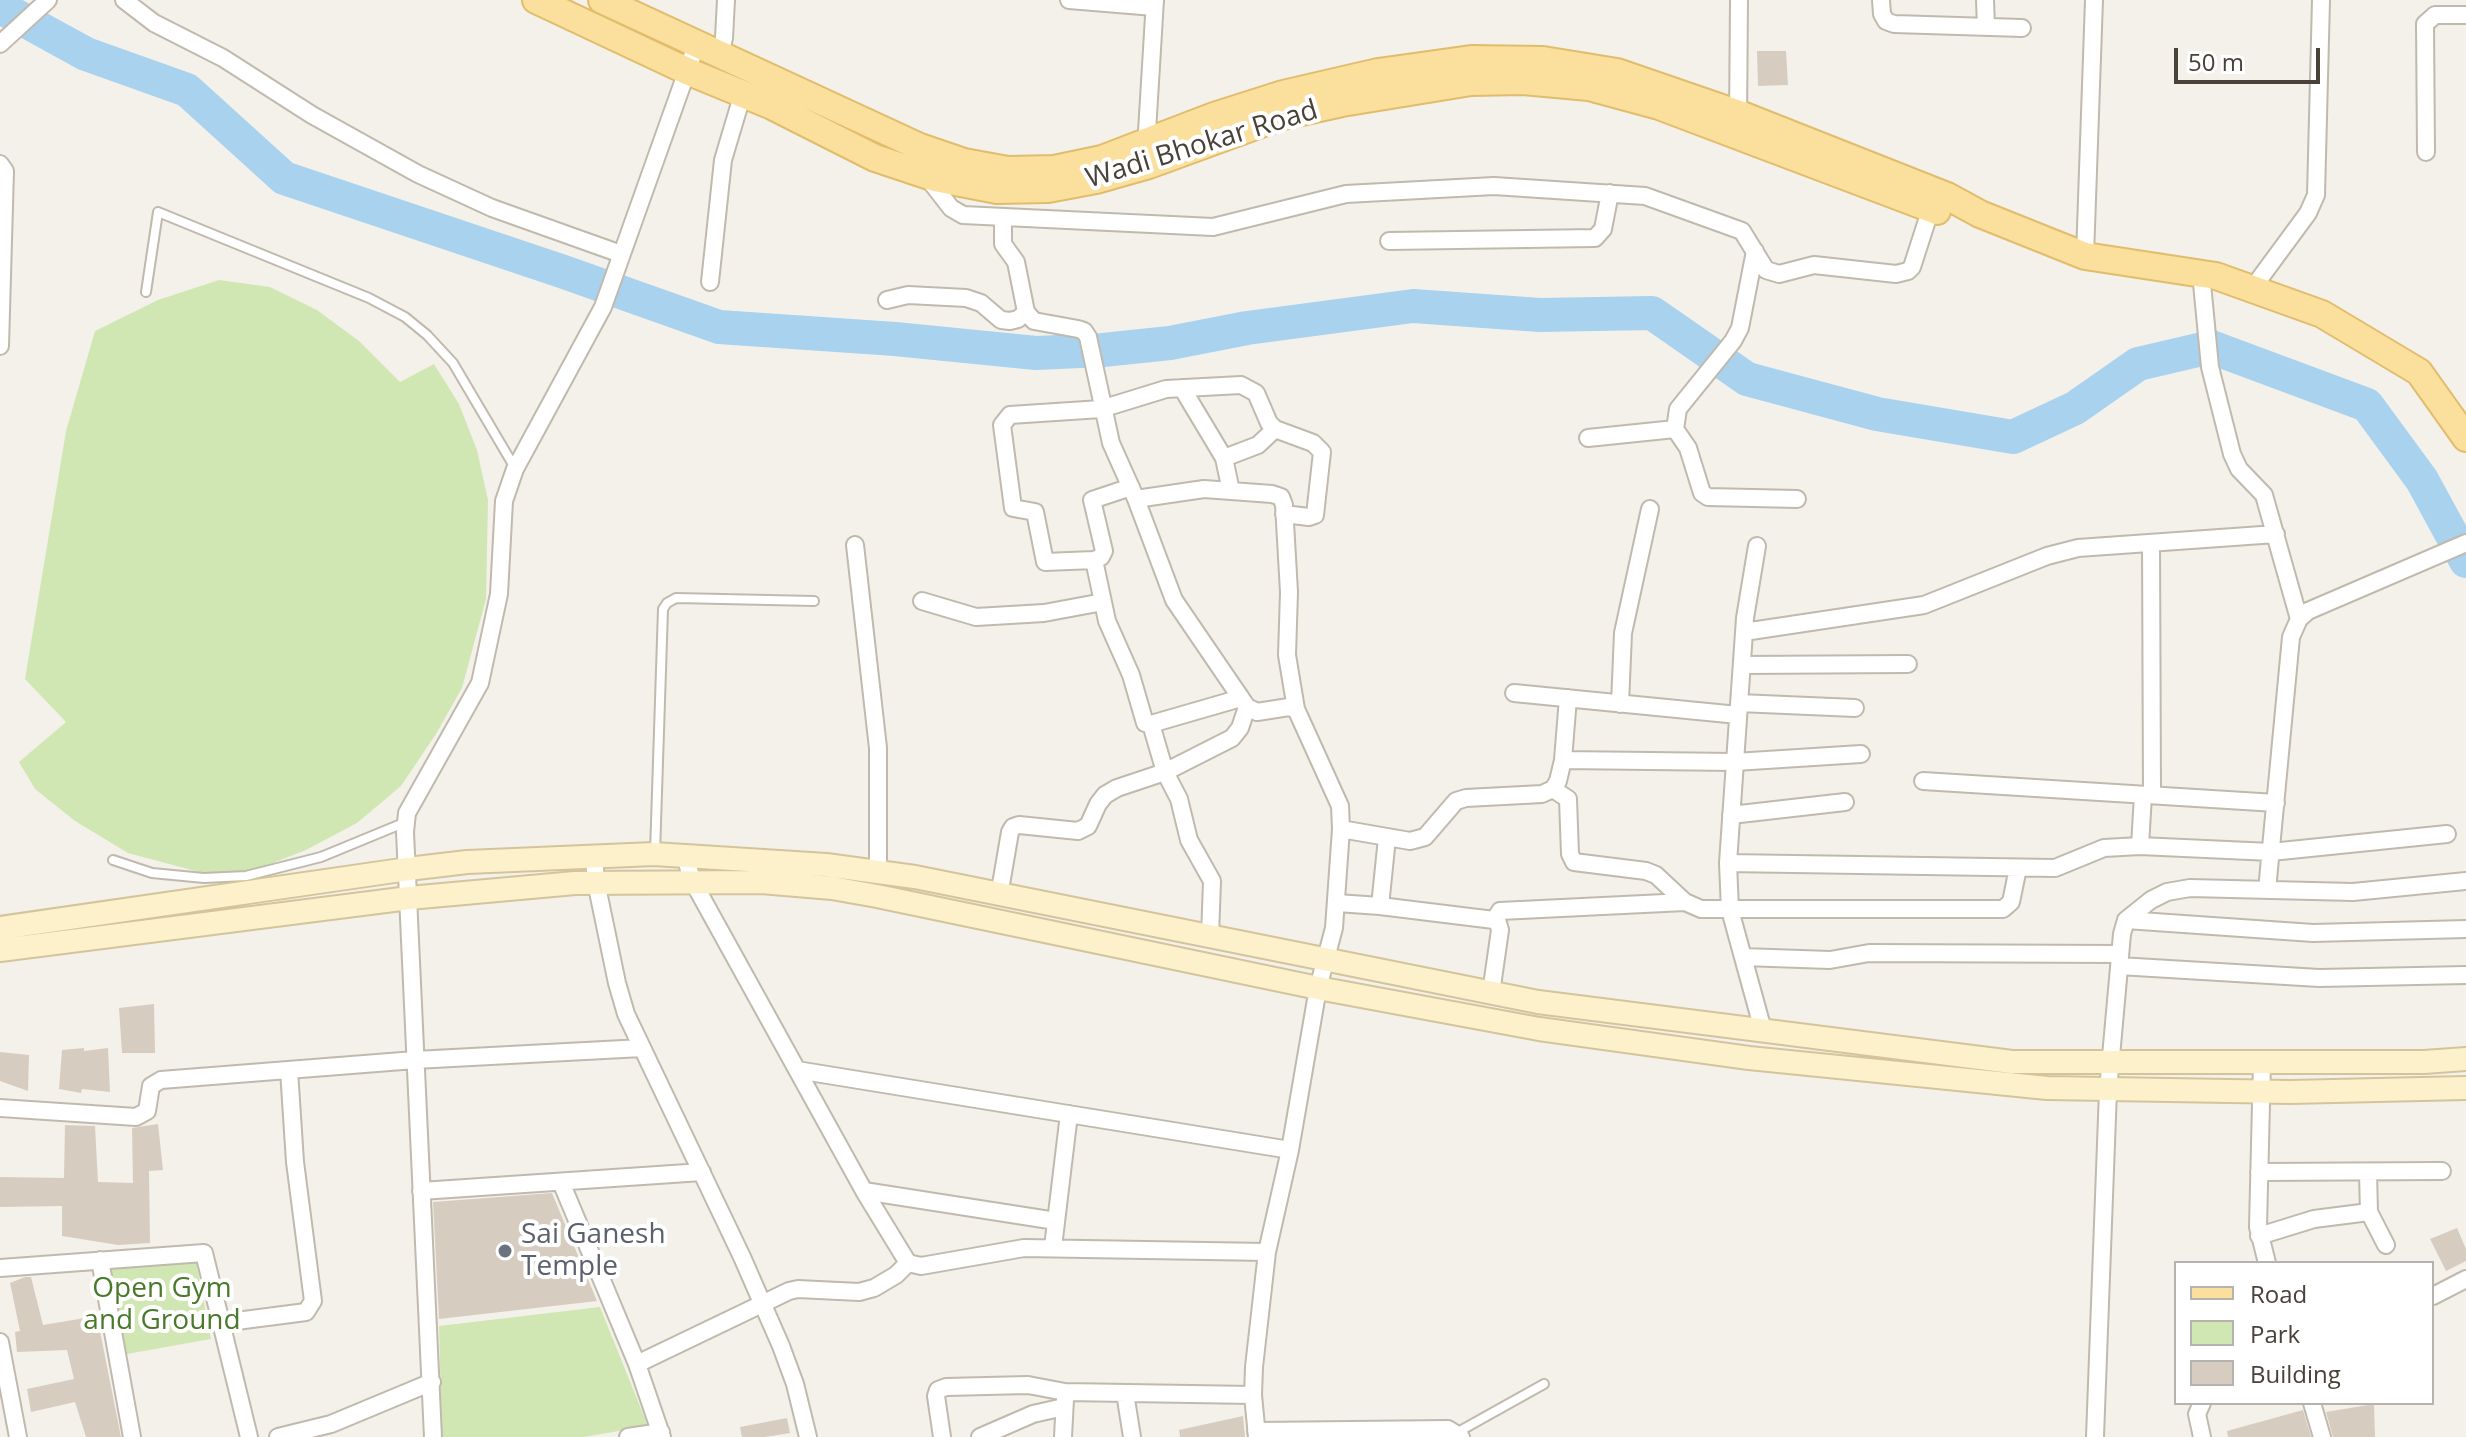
<!DOCTYPE html>
<html>
<head>
<meta charset="utf-8">
<style>
  body { margin:0 }
  #map { position:relative; width:2466px; height:1437px; overflow:hidden; background:#f4f1ea; font-family:"Open Sans",sans-serif }
  canvas { display:block }
  .legend { position:absolute; left:2174px; top:1261px; width:260px; height:144px; box-sizing:border-box; background:#fff; border:2px solid #b6b3af; margin:0; padding:10px 14px; list-style:none; font-size:24px; color:#484238 }
  .legend li { display:flex; align-items:center; gap:16px; height:40px }
  .legend b { width:40px; border:2px solid #b6b3af }
  .scale { position:absolute; left:2174px; top:48px; width:146px; height:36px; box-sizing:border-box; border:4px solid #484238; border-top:0; padding-left:10px; font-size:24px; line-height:28px; white-space:nowrap; color:#484238; -webkit-text-stroke:6px #fff; paint-order:stroke }
</style>
</head>
<body>
<div id="map">
<canvas width="2466" height="1437"></canvas>
<ul class="legend">
<li><b style="height:10px;background:#fbdf9c"></b>Road</li>
<li><b style="height:22px;background:#d0e7b4"></b>Park</li>
<li><b style="height:22px;background:#d6cdc0"></b>Building</li>
</ul>
<div class="scale">50 m</div>
</div>
<script>
const ctx = document.querySelector('canvas').getContext('2d');
ctx.lineJoin = 'round';
function fillPath(path, color) {
  ctx.fillStyle = color;
  ctx.fill(path, 'evenodd');
}
function toPath(rows) {
  const path = new Path2D();
  for (const r of rows) {
    path.moveTo(r[0], r[1]);
    for (let i = 2; i < r.length; i += 2) path.lineTo(r[i], r[i + 1]);
  }
  return path;
}
function trace(path, color, width, dash) {
  ctx.strokeStyle = color;
  ctx.lineWidth = width;
  ctx.lineCap = dash ? 'butt' : 'round';
  ctx.setLineDash(dash || []);
  ctx.stroke(path);
}
function label(font, color, halo, rows, align = 'center') {
  ctx.font = font + ' "Open Sans",sans-serif';
  ctx.lineWidth = 8;
  ctx.setLineDash([]);
  ctx.textBaseline = 'middle';
  ctx.strokeStyle = halo;
  ctx.fillStyle = color;
  for (const [text, x, y, turn = 0] of rows) {
    ctx.save();
    ctx.translate(x, y);
    ctx.rotate((+turn || 0) * Math.PI / 180);
    ctx.textAlign = isNaN(turn) ? turn : align;
    if (halo) ctx.strokeText(text, 0, 0);
    ctx.fillText(text, 0, 0);
    ctx.restore();
  }
}
const green = toPath([
  [219,280,270,287,317,310,359,341,400,382,434,364,459,404,477,450,488,500,486,599,462,688,436,734,401,786,357,823,306,850,250,872,203,873,128,853,75,821,35,789,19,762,66,722,25,679,66,431,95,331,158,300],
  [196,1261,211,1339,127,1354,109,1269],
  [600,1307,648,1426,584,1437,442,1437,439,1326]
]);
const river = toPath([
  [0,7,86,54,187,90,284,178,564,272,719,327,895,339,1036,353,1103,350,1170,343,1247,328,1413,306,1540,315,1652,313,1747,379,1877,414,2013,437,2075,408,2138,364,2211,347,2367,405,2422,480,2466,561]
]);
const building = toPath([
  [1757,51,1786,51,1788,85,1758,86],
  [154,1004,155,1053,122,1053,119,1008],
  [84,1048,84,1051,108,1048,110,1092,82,1089,81,1093,59,1089,62,1050],
  [0,1052,29,1055,28,1091,0,1081],
  [158,1124,163,1170,149,1171,150,1243,118,1245,62,1236,62,1206,0,1207,0,1177,64,1178,65,1125,95,1126,98,1182,133,1183,132,1128],
  [552,1193,597,1301,439,1319,433,1202],
  [2457,1228,2466,1249,2466,1261,2446,1271,2430,1239],
  [25,1277,31,1277,43,1325,97,1316,121,1437,86,1437,75,1402,31,1412,27,1389,74,1379,67,1350,17,1352,15,1332,20,1331,10,1283],
  [2374,1404,2375,1437,2333,1437,2326,1412],
  [2303,1410,2311,1437,2228,1437,2227,1431],
  [1243,1416,1245,1437,1180,1437,1179,1430],
  [787,1418,790,1433,765,1437,742,1437,740,1427]
]);
const lane = toPath([
  [146,292,158,212,369,298,405,317,427,335,453,363,515,468],
  [655,853,663,609,667,603,676,598,814,601],
  [113,860,152,873,204,878,246,876,321,857,406,822],
  [1458,1432,1544,1384]
]);
const street = toPath([
  [124,0,154,23,223,58,312,115,418,174,492,208,621,254],
  [1069,0,1154,7],
  [1881,0,1882,14,1886,21,1894,24,2022,28],
  [1985,0,1986,27],
  [0,44,48,0],
  [720,55,724,38,726,0],
  [1738,122,1739,0],
  [1146,148,1155,0],
  [2426,152,2425,24,2435,15,2466,15],
  [0,164,5,171,0,346],
  [927,177,951,208,963,215,1213,227,1346,194,1494,186,1645,196,1742,231,1766,270,1779,274,1814,265,1896,274,1908,271,1912,267,1931,208],
  [1003,217,1003,244,1016,262,1026,312,1034,321,1078,329,1084,331,1088,337,1111,443,1136,499,1174,600,1247,707,1257,712,1289,707,1296,709,1340,806,1341,829,1334,928,1318,988,1290,1150,1267,1252,1254,1367,1253,1395,1257,1437],
  [1389,241,1595,238,1603,229,1610,193],
  [1755,251,1740,328,1733,341,1678,409,1675,429,1688,448,1702,493,1708,497,1797,499],
  [2085,256,2094,0],
  [2201,273,2210,367,2232,454,2239,469,2264,495,2299,619],
  [710,282,723,160,743,93],
  [2252,289,2308,213,2316,195,2321,0],
  [887,300,908,295,966,298,981,303,1001,320,1010,321,1018,319,1026,312],
  [1182,388,1224,458,1231,491],
  [1588,438,1675,429],
  [1224,458,1258,445,1275,429],
  [1136,499,1204,489,1272,494,1281,497,1284,505,1289,592,1287,655,1296,709],
  [2151,543,2152,795],
  [855,545,878,748,878,872],
  [1757,546,1745,618,1728,863,1730,910,1763,1030],
  [1094,560,1101,557,1104,551,1092,500,1131,487],
  [922,601,976,617,1044,613,1103,602],
  [1744,632,1924,605,2047,556,2078,548,2276,534],
  [1742,665,1908,664],
  [1514,693,1738,715],
  [1241,698,1151,724,1145,723,1131,675,1107,621,1094,560,1045,562,1035,512,1013,508,1002,425,1010,415,1101,409,1166,389,1241,385,1256,393,1269,423,1275,429,1313,443,1322,452,1315,515,1309,517,1284,514],
  [1739,703,1855,708],
  [1620,704,1623,633,1650,509],
  [1151,724,1165,772,1179,799,1189,840,1212,881,1210,937],
  [1563,760,1735,762,1861,754],
  [1923,781,2276,803],
  [1553,789,1568,799,1570,854,1574,862,1646,871,1656,875,1685,902,1701,909,2003,909,2011,902,2018,868],
  [1731,815,1845,802],
  [1341,829,1410,841,1425,837,1456,801,1466,798,1542,794,1553,789,1558,781,1563,760,1568,698],
  [2140,846,2143,795],
  [685,856,692,880,864,1191,908,1263,921,1266,1024,1248,1267,1252],
  [594,857,596,882,617,983,626,1014,742,1257,781,1346,795,1384,808,1437],
  [1728,863,2055,868,2104,848,2140,846,2271,852,2447,834],
  [2267,890,2291,637,2299,619,2308,611,2466,543],
  [999,896,1010,832,1013,827,1019,825,1078,831,1088,826,1098,804,1105,795,1117,788,1165,772,1232,738,1240,728,1247,707],
  [1337,903,1380,906,1494,920,1498,923,1500,930,1491,993],
  [1380,906,1387,838],
  [1494,920,1500,911,1685,902],
  [2126,920,2313,933,2466,929],
  [1743,957,1830,960,1869,953,2120,954],
  [2119,966,2319,978,2466,975],
  [2262,1062,2258,1227,2267,1263],
  [797,1070,1290,1150],
  [0,1108,136,1117,147,1111,151,1086,161,1080,415,1060,642,1048],
  [2259,1172,2442,1171],
  [2368,1172,2369,1212,2386,1245],
  [561,1182,637,1364,662,1437],
  [421,1191,702,1172],
  [864,1191,1056,1221],
  [2259,1236,2314,1219,2369,1212],
  [1053,1247,1069,1114],
  [100,1260,132,1437],
  [0,1268,204,1253,249,1437],
  [2433,1296,2466,1279],
  [221,1323,306,1312,313,1301,295,1162,289,1070],
  [0,1342,18,1437],
  [637,1364,789,1291,798,1289,859,1292,874,1288,896,1275,908,1263],
  [1125,1393,1132,1437],
  [2202,1403,2197,1414,2202,1437],
  [2312,1403,2322,1437],
  [1256,1431,1448,1429,1461,1437],
  [278,1437,331,1424,432,1382],
  [433,1437,405,832,407,813,480,683,499,594,504,501,515,469,603,307,697,43],
  [628,1437,661,1432],
  [942,1437,936,1396,938,1390,946,1387,1028,1385,1065,1392,1253,1395],
  [980,1437,1033,1414,1064,1407],
  [1063,1437,1065,1399],
  [2095,1437,2108,1090,2122,934,2126,920,2151,900,2167,892,2190,888,2353,892,2466,881]
]);
const secondary = toPath([
  [0,928,408,869,467,862,654,854,826,865,915,877,1538,1002,2012,1062,2424,1062,2466,1059],
  [0,950,409,898,575,883,761,882,832,888,877,896,1318,988,1539,1029,1749,1058,2047,1088,2290,1092,2466,1088]
]);
const primary = toPath([
  [536,0,687,71,772,106,875,158,935,178,997,190,1048,189,1096,180,1149,165,1283,116,1342,103,1471,82,1523,81,1589,87,1659,106,1937,211],
  [602,0,920,147,964,162,1008,170,1054,169,1102,159,1214,116,1283,94,1378,72,1471,59,1543,60,1617,72,1742,115,1947,196,1980,214,2085,256,2216,276,2322,314,2419,372,2466,438]
]);
const markers = [
  [505,1251,8,"#6b7280"]
];
const streetNames = [
  ["Wadi Bhokar Road",1202,145,-17]
];
const worshipNames = [
  ["Sai Ganesh",521,1235],
  ["Temple",521,1267]
];
const parkNames = [
  ["Open Gym",162,1289],
  ["and Ground",162,1321]
];
fillPath(green, '#d0e7b4');
trace(river, '#a9d2ef', 34);
fillPath(building, '#d6cdc0');
trace(lane, '#c0b9ad', 12);
trace(street, '#c0b9ad', 20);
trace(secondary, '#d3c49b', 26);
trace(primary, '#e0bd6c', 30);
trace(lane, '#fff', 8);
trace(street, '#fff', 16);
trace(secondary, '#fdf1cc', 22);
trace(primary, '#fbdf9c', 26);
for (const [x, y, r, color] of markers) {
  const dot = new Path2D();
  dot.arc(x, y, r, 0, 2 * Math.PI);
  ctx.fillStyle = color;
  ctx.fill(dot);
  trace(dot, '#fff', 3);
}
label('28px', '#484238', '#fff', streetNames);
label('28px', '#5b616d', '#fff', worshipNames, 'left');
label('28px', '#4a792c', '#fff', parkNames);
</script>
</body>
</html>
